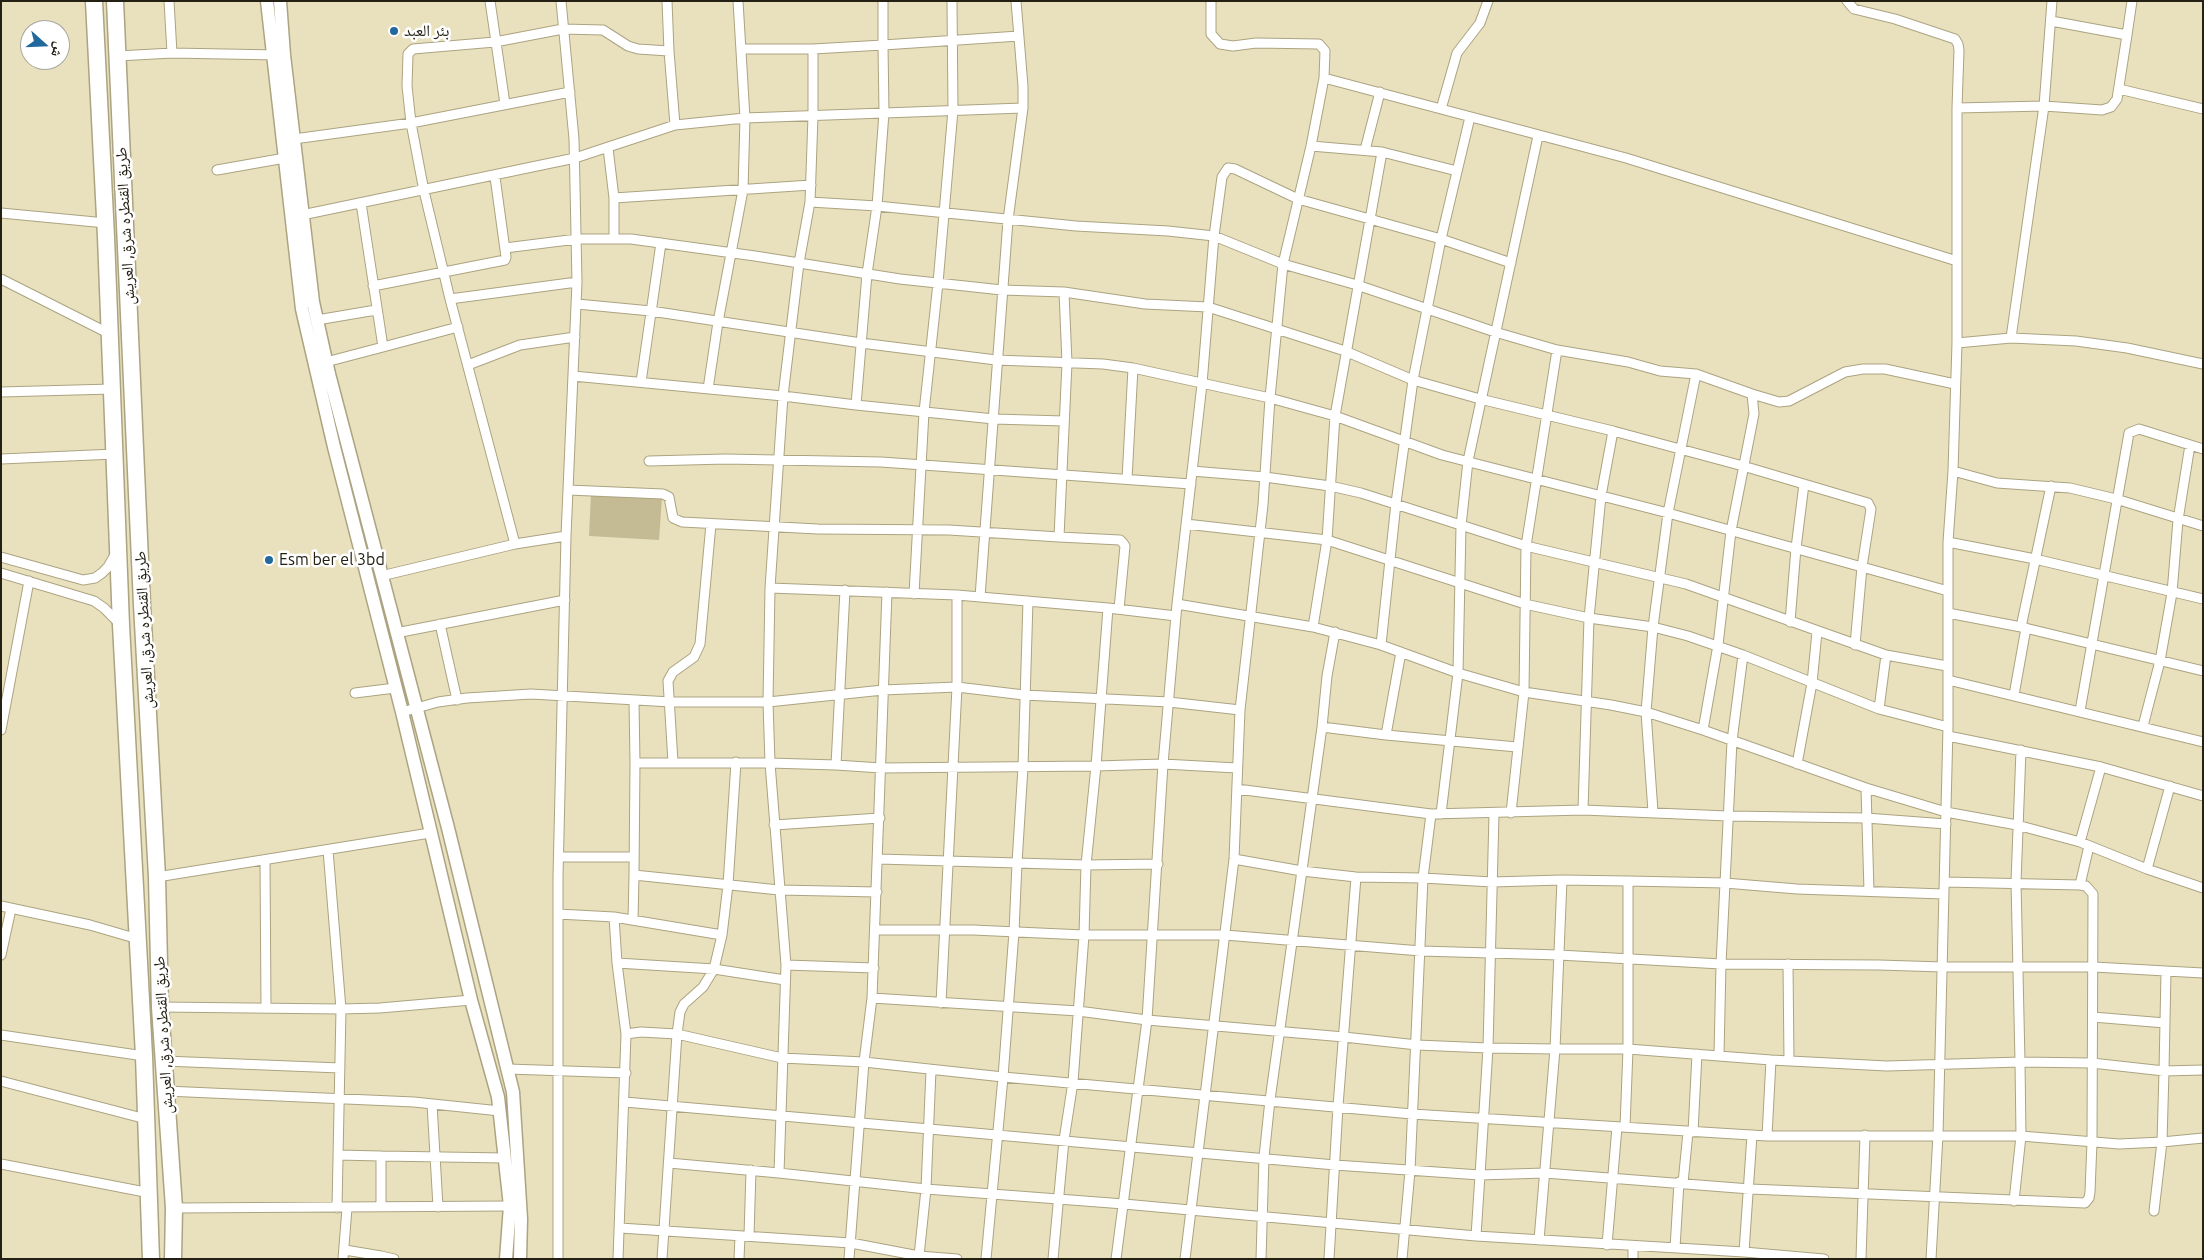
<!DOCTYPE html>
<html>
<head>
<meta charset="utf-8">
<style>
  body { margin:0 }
  #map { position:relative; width:2204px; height:1260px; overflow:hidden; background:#e9e1bd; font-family:Ubuntu,"Noto Naskh Arabic",sans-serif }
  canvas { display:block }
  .frame { position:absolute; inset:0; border:2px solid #242013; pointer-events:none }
  .north { position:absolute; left:20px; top:20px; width:50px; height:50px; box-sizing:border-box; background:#fff; border:1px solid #a7a6a1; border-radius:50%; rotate:110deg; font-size:14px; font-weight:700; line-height:20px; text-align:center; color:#242013 }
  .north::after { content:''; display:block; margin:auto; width:18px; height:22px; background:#21689c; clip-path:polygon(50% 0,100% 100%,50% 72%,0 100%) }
</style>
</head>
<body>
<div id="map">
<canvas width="2204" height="1260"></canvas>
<div class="frame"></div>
<div class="north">ش</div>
</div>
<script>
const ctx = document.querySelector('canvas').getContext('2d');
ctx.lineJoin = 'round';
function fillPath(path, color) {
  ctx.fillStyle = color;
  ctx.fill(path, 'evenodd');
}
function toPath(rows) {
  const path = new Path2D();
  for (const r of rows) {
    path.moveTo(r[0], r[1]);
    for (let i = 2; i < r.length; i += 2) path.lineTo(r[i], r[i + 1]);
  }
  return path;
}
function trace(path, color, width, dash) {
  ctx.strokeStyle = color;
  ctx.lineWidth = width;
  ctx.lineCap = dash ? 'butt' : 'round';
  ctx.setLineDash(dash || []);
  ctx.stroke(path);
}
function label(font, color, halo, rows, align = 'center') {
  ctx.font = font + ' Ubuntu,"Noto Naskh Arabic",sans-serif';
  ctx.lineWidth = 5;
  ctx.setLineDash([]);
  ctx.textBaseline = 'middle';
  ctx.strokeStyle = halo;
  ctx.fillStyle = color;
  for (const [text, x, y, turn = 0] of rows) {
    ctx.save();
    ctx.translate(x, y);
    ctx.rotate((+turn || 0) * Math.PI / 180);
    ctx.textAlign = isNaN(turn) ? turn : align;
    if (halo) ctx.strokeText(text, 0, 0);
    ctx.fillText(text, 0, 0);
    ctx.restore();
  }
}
const green = toPath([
  [591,494,662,498,659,540,589,536]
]);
const street = toPath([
  [169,1,172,53,278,55],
  [490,1,505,104],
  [667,1,669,51],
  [883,1,883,45,1019,36],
  [1211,1,1211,34,1220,44,1233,46,1256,43,1319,44,1325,51,1324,78,1626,158,1957,261],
  [1847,1,1854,9,1895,19,1955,39,1958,44,1959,50,1957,108],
  [2051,21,2127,35,2132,1],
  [742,49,813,49],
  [118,56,172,53],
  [2119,89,2203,109],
  [1441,109,1457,53,1480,23,1488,1],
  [1538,136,1468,461,1461,526,1458,673,1524,692,1611,705,1646,712,1703,730,1866,788,1946,812,2017,825,2080,842,2147,869,2203,888],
  [294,139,411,123,570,92],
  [1311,146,1382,152,1457,171],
  [608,148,614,198,614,239],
  [1365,150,1380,92],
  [217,170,285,158],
  [614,198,811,185],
  [810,202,877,206,1076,226,1168,231,1214,236,1283,264,1357,285,1495,332,1557,350,1628,362,1660,371,1696,374,1752,394,1754,414,1731,531,1718,645,1703,730],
  [361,203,383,347,458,327],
  [1,213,106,223],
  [302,215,575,158,675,125,745,118,1023,108],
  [505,248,577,239,631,239,755,256,900,279,1002,290,1064,292,1145,304,1208,307,1345,351,1413,380,1480,399,1613,431],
  [1,279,110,334],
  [373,286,505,260,506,257,495,177],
  [450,299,577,282],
  [577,304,651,311,861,343,996,360,1103,364,1133,368,1127,479],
  [317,320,376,310],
  [2011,338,2044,106,2102,110,2111,107,2117,99,2127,35],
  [1957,343,2011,338,2076,341,2127,348,2203,364],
  [326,362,383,347],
  [468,365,520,345,575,337],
  [1133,368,1270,398,1335,416,1442,455,1668,513,1862,567,1855,645],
  [573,376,783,396,856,405,867,274,877,206,884,113,883,45,813,49,813,116,810,202,799,263,783,396,770,588,768,702,770,763,786,965,779,1173],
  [641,382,661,243],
  [708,389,718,322,743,190,745,118,738,1],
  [1,392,112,389],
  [1752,394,1779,402,1789,401,1845,372,1863,369,1885,369,1955,384],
  [856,405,994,419,1064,421],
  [1,459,115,454],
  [649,461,726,459,881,462,1191,484],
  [1192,471,1265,477,1330,486,1361,493,1526,546,1686,584,1886,655,1947,666],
  [1953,471,1997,483,2070,488,2116,499,2203,526],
  [2051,486,2021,627,2203,671],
  [568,490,663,494,669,497,673,518,682,522,818,529,949,530,1059,537,1067,363,1064,292],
  [1186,524,1327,540,1335,416,1382,152],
  [1059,537,1120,540,1123,543,1125,546,1119,609],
  [1948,542,2035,559,2203,599],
  [515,544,450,299,424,191,411,123,407,86,408,54,413,49,495,42,563,29,603,30,628,46,638,49,669,51,675,125],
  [1,557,83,580,95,578,102,573,108,567,116,553],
  [1,573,94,601,104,608,120,624],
  [381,576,515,544,566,536],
  [770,588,957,595,1108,608,1176,616],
  [845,590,836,765,881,768,1096,766,1163,764,1237,768],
  [914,594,924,412,938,283,953,110,952,1],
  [980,597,1008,220,1023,108,1023,86,1016,1],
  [1177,604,1313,627,1381,645],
  [1948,613,2021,627],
  [1790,622,1796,548,1804,484],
  [440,624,457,700],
  [1313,627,1327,540,1525,604,1589,618,1653,627,1688,636,1743,655,1879,709,1948,727],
  [396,633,565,600],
  [1948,680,2203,742],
  [355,693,395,688],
  [2014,695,2026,628],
  [634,701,635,763,770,763,836,765],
  [1879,709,1886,655],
  [2080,711,2129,433,2139,429,2203,449],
  [402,712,438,702,467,698,531,694,671,702,768,702,883,690,957,687,1024,695,1169,702,1240,710],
  [2143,726,2160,661,2172,593,2178,520,2190,445],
  [1322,727,1386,735,1517,747],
  [1,730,29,581],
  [1386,735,1401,652],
  [1948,736,2101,767,2203,796],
  [673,762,668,681,673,672,694,657,700,644,711,524],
  [635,763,634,875,779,890,877,892],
  [1797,764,1812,683,1817,632],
  [1866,788,1869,891],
  [1237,789,1431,814],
  [1653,812,1646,712,1653,627,1668,513,1696,374],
  [1511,813,1524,692,1526,546,1557,350],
  [1441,814,1458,673,1381,645,1396,503,1413,380,1441,239,1470,117],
  [1494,814,1488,1048,1555,1049,1562,880,1628,881,1628,1049,1625,1127],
  [1946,824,1866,818,1728,816,1583,810,1589,618,1601,496,1613,431,1743,466,1868,503,1871,509,1862,567,1948,591],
  [774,825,880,818],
  [2080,842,2101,767],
  [328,850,341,1009,337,1208],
  [559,857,634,857],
  [879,859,1086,865,1158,864],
  [1234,859,1302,871,1356,877,1423,878,1492,882,1562,880],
  [265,860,266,1008],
  [2147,869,2170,786],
  [157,877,430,833],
  [1628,881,1725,883,1797,889,1944,894],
  [2080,885,2089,846],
  [1,906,90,925,138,939],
  [558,914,614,917,722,935],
  [614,917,617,963,626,1034,618,1259],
  [633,920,634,875],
  [876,930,973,930,1084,935,1225,935,1421,951,1559,955,1721,964,1879,965,1943,967,2094,967,2166,971,2164,1071,2203,1070],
  [1,955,11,909],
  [617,963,714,969,785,980],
  [1788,964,1789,1061],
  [786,965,874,968],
  [2166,971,2203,973],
  [941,1003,957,687,957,595],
  [160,1007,341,1009,380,1008,471,1000],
  [2093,1017,2165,1023],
  [626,1034,641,1032,677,1034,782,1058,864,1062,1003,1077,1412,1114,1767,1136,2021,1136,2119,1144,2162,1142,2203,1138],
  [1,1035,144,1056],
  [1719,1055,1721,964,1732,741,1743,655],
  [1771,1060,1887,1066,2020,1062,2016,882,2021,750],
  [164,1061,340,1068],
  [508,1069,626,1073],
  [1,1081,146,1119],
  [166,1091,414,1102,500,1111],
  [625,1102,1335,1165,1480,1175,1488,1048,1417,1045,1344,1037,1147,1020,1078,1011,872,998],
  [432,1104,438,1207],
  [1693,1132,1697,1054],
  [338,1155,381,1156],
  [669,1163,779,1173,926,1189,1124,1204,1476,1236,1744,1252,1824,1259],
  [1,1164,150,1193],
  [1683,1183,1688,1132],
  [2014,1201,2021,1136,2020,1062,2092,1063,2164,1071,2162,1142,2154,1211],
  [381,1207,381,1156,505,1158],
  [174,1208,510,1206],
  [620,1228,851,1243,919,1256,957,1259],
  [749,1236,751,1170],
  [1476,1236,1480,1175,1545,1173,1750,1189,2085,1203,2089,1198,2090,1192,2092,1142,2093,894,2086,886,2080,885,1945,882],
  [1539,1240,1555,1049,1628,1049,1771,1060,1767,1136],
  [1607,1245,1617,1127],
  [1675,1248,1679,1182],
  [345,1250,381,1256,381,1259],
  [1744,1252,1752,1135],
  [381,1256,394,1259],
  [919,1256,926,1189,931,1070],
  [343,1259,347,1208],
  [558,1259,558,877,566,536,577,282,574,139,561,1],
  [662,1259,677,1034,680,1012,684,1004,703,987,714,969,722,935,728,885,736,762],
  [739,1259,740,1236],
  [849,1259,864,1062,872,998,887,592],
  [986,1259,1003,1077,1014,932,1017,863,1023,767,1028,601],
  [1053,1259,1064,1140,1073,1082,1084,935,1086,865,1096,766,1108,608],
  [1116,1259,1147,1020,1163,764,1177,604,1202,384,1214,236,1222,177,1228,168,1235,169,1298,199,1441,239,1511,263],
  [1185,1259,1234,859,1240,710,1263,505,1270,398,1283,264,1311,146,1324,78],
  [1261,1259,1264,1157,1270,1100,1322,727,1327,676,1335,632],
  [1329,1259,1338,1106,1356,877],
  [1402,1259,1410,1171,1423,878,1431,814,1583,810],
  [1633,1259,1633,1246],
  [1861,1259,1865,1135],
  [1931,1259,1938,1135,1948,727,1948,542,1953,471,1957,343,1957,108,2044,106,2052,1]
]);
const secondary = toPath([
  [267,1,302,309,334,447,402,712,471,1000,498,1097,510,1206,506,1259],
  [280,1,284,55,313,302,329,374,448,828,513,1092,521,1219,520,1259]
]);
const highway = toPath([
  [94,1,106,237,121,625,144,1056,151,1259],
  [115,1,142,605,157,877,160,1007,174,1208,173,1259]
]);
const markers = [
  [394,31,5,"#21689c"],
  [269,560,5,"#21689c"]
];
const poiNames = [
  ["بئر العبد",404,31],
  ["Esm ber el 3bd",279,560]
];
const streetNames = [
  ["طريق القنطره شرق, العريش",125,226,-93],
  ["طريق القنطره شرق, العريش",144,630,-93],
  ["طريق القنطره شرق, العريش",163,1035,-93]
];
fillPath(green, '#c4bb94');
trace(street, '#aca381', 11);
trace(secondary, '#aca381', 15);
trace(highway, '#aca381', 19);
trace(street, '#fff', 9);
trace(secondary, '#fff', 12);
trace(highway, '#fff', 16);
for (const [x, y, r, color] of markers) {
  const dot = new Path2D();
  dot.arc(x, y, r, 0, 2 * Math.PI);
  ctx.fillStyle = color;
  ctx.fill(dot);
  trace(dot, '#fff', 2);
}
label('16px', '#242013', '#fff', poiNames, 'left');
label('16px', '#242013', '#fff', streetNames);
</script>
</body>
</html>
